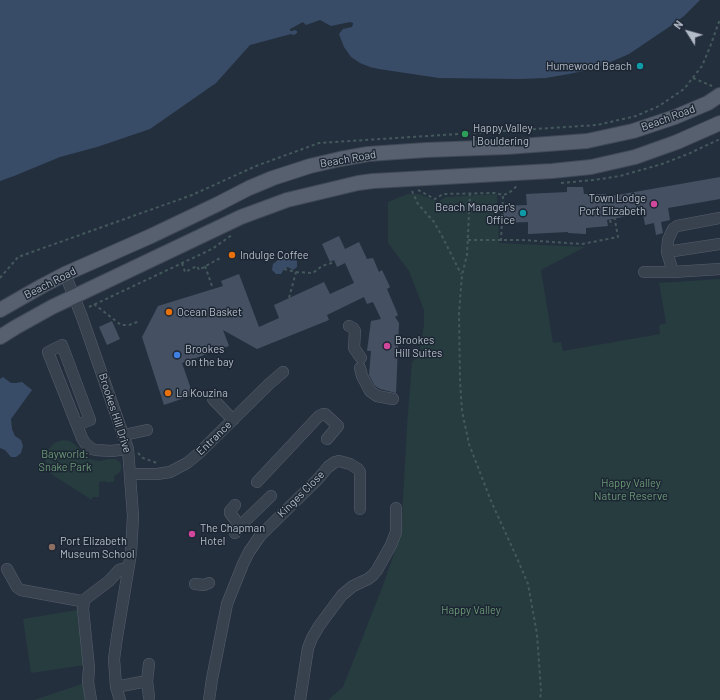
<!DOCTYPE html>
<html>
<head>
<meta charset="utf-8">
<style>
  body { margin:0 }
  #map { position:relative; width:720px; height:700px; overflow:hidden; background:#242f3e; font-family:Barlow,sans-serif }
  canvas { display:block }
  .north { position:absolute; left:668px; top:12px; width:40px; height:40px; -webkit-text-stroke:3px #1d2633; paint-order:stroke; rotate:307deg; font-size:11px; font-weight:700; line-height:16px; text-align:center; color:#b4bcc9 }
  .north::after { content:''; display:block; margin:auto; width:14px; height:18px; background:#b4bcc9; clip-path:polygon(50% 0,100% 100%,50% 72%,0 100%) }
</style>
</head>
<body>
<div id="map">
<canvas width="720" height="700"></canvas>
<div class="north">N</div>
</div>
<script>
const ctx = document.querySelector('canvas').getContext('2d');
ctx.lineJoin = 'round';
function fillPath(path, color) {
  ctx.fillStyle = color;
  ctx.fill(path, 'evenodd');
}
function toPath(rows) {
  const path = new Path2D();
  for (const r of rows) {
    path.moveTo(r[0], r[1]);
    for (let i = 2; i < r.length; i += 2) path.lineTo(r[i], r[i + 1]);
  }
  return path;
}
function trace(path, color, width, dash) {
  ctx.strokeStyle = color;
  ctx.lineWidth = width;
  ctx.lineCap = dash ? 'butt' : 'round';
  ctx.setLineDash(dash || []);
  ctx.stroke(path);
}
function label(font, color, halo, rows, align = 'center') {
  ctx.font = font + ' Barlow,sans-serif';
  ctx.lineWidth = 3;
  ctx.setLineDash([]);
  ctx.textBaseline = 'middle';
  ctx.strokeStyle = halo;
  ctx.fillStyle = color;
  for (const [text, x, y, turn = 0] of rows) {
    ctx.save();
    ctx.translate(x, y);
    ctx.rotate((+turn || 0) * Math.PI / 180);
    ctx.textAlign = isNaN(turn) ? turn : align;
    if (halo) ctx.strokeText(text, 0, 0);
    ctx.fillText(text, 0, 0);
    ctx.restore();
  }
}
const green = toPath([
  [407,194,419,194,438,202,445,197,497,194,499,243,585,247,541,270,553,343,561,342,563,351,660,334,659,325,666,323,659,283,720,279,720,700,328,700,343,687,382,588,401,534,407,427,412,362,419,355,424,325,424,310,409,271,388,243,388,202],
  [63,440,70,441,74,444,79,448,83,455,88,459,100,461,109,459,116,459,120,462,121,464,121,470,118,474,114,476,114,482,106,482,106,481,99,482,99,497,92,497,92,500,54,476,50,472,48,468,46,462,46,456,49,449,54,443],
  [77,610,85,665,31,673,23,619],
  [82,684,88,700,34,700]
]);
const water = toPath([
  [0,0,700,0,684,16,672,25,629,54,606,64,592,69,569,74,546,78,519,79,439,78,379,69,370,67,360,63,351,57,344,47,339,34,343,29,352,27,353,24,353,23,350,22,331,26,320,20,306,25,303,22,290,29,290,31,292,31,295,30,297,31,297,33,294,35,291,34,250,45,216,83,150,129,97,147,60,157,14,176,0,181],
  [292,256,297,261,297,267,293,270,288,267,284,269,281,274,276,274,272,270,273,264,278,260],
  [3,377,11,383,16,383,22,382,32,390,11,419,12,429,15,436,21,440,23,446,21,453,16,457,11,457,5,450,0,448,0,379]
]);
const building = toPath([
  [720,177,720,199,668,208,670,220,661,222,663,233,656,235,654,223,645,225,643,213,607,220,608,226,586,228,586,234,568,233,568,232,528,234,528,222,504,223,503,206,527,205,526,194,567,192,567,187,583,187,584,194,606,194,606,197],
  [339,236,345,249,359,242,367,259,373,258,379,272,382,270,390,287,387,289,398,315,395,317,399,323,396,393,380,389,375,386,369,375,371,351,367,351,371,321,381,319,373,302,367,304,364,297,327,315,329,320,257,349,223,330,229,346,182,363,193,395,164,405,142,337,158,306,223,286,221,281,239,274,259,327,279,318,274,305,324,282,330,294,354,283,345,263,337,267,334,260,330,262,322,244],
  [112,321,120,339,107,345,99,327]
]);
const path = toPath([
  [693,78,712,86],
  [561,183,594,180,620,176,662,164,688,154,720,139],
  [418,190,435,199,443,194,495,193,503,195,509,193,518,185],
  [412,191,418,204,434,222,443,238,461,274],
  [470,193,467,255,462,275,459,313,460,381,462,411,469,444,491,501,517,558,528,584,537,634,541,691,540,700],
  [607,210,609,210,611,226],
  [468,240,523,240,582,244,618,237,612,204,610,205,609,210],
  [501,241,503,196],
  [182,263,185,272,197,266,199,270,220,258],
  [205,266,212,286],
  [284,269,296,272,289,298],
  [296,272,313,273,322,266,335,262],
  [0,278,18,257,192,195,256,166,319,143,597,125,636,116,659,106,684,89,702,66,710,47,720,19],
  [94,304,121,325,129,325,140,321],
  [89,307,212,249,232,235],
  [138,453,143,458,157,463]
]);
const minor = toPath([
  [667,252,720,244],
  [644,272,673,272,720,269],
  [673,272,667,252,668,240,673,229,677,226,720,218],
  [65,274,82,317,128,449,133,516,131,553,117,637,114,659,116,687,120,700],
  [349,326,353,328,355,331,354,348,361,358],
  [360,368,362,376,370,391,377,396,393,399],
  [213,399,233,420],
  [77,425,90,420,62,345,48,352,82,438,85,443,92,449,96,450,111,451,128,449],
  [124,435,147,430],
  [131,474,157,474,170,472,187,463,199,453,269,384,283,372],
  [257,482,319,416,323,414,325,414,338,426,327,439],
  [235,505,230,511,230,513,240,526],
  [235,533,240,526,271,496],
  [7,569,17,587,21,590,81,601,84,600],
  [195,584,204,585,209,583],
  [147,681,149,697],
  [116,687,147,681,149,664],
  [91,700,88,682,89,668,83,609,84,600,109,581,119,570,122,569,128,568],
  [209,700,212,679,227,604,243,564,249,552,260,536,269,527,318,479,328,467,335,462,339,461,350,464,358,469,360,472,360,509],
  [300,700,308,648,312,638,319,626,342,595,353,586,368,579,373,575,377,570,391,545,396,532,396,508]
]);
const major = toPath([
  [0,310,42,286,65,274,151,236,218,204,249,188,273,178,310,166,340,159,368,154,426,150,507,147,587,141,633,131,675,117,708,103,720,95],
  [0,337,16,327,52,307,241,217,287,200,358,183,373,181,552,171,591,167,635,157,677,142,720,123]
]);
const markers = [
  [640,66,4,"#0f9aa8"],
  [465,134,4,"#2e9e5b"],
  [654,204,4,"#d1479c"],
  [523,213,4,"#0f9aa8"],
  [232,255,4,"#e8710a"],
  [169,312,4,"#e8710a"],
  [387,346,4,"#d1479c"],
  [177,355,4,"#3f7fe0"],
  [168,393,4,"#e8710a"],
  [192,534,4,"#d1479c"],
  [52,547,4,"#8d6e63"]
];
const poiNames = [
  ["Humewood Beach",632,66,"right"],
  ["Happy Valley",473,128],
  ["| Bouldering",473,141],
  ["Town Lodge",646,198,"right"],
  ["Port Elizabeth",646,211,"right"],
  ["Beach Manager's",515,207,"right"],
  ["Office",515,220,"right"],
  ["Indulge Coffee",240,255],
  ["Ocean Basket",177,312],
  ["Brookes",395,340],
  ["Hill Suites",395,353],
  ["Brookes",185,349],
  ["on the bay",185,362],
  ["La Kouzina",176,393],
  ["The Chapman",200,528],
  ["Hotel",200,541],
  ["Port Elizabeth",60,541],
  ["Museum School",60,554]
];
const streetNames = [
  ["Beach Road",668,118,-20],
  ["Beach Road",348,159,-10],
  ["Beach Road",50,283,-27],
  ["Brookes Hill Drive",115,413,72],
  ["Entrance",214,438,-44],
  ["Kinges Close",301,494,-45]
];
const parkNames = [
  ["Bayworld:",65,454],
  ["Snake Park",65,467],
  ["Happy Valley",631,483],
  ["Nature Reserve",631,496],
  ["Happy Valley",471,610]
];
fillPath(green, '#263c3f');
fillPath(water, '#394c67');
fillPath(building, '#455162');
trace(minor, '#565f6c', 12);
trace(major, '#414a57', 16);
trace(path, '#44595c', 2, [3, 3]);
trace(minor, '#38414e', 11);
trace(major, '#56606e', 14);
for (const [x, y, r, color] of markers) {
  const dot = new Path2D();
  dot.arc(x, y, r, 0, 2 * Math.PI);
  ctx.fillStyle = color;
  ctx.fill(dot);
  trace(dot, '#1d2633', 1.5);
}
label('11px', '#b4bcc9', '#1d2633', poiNames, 'left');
label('11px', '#b4bcc9', '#1d2633', streetNames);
label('11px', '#6b9a76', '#1d2633', parkNames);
</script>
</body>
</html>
